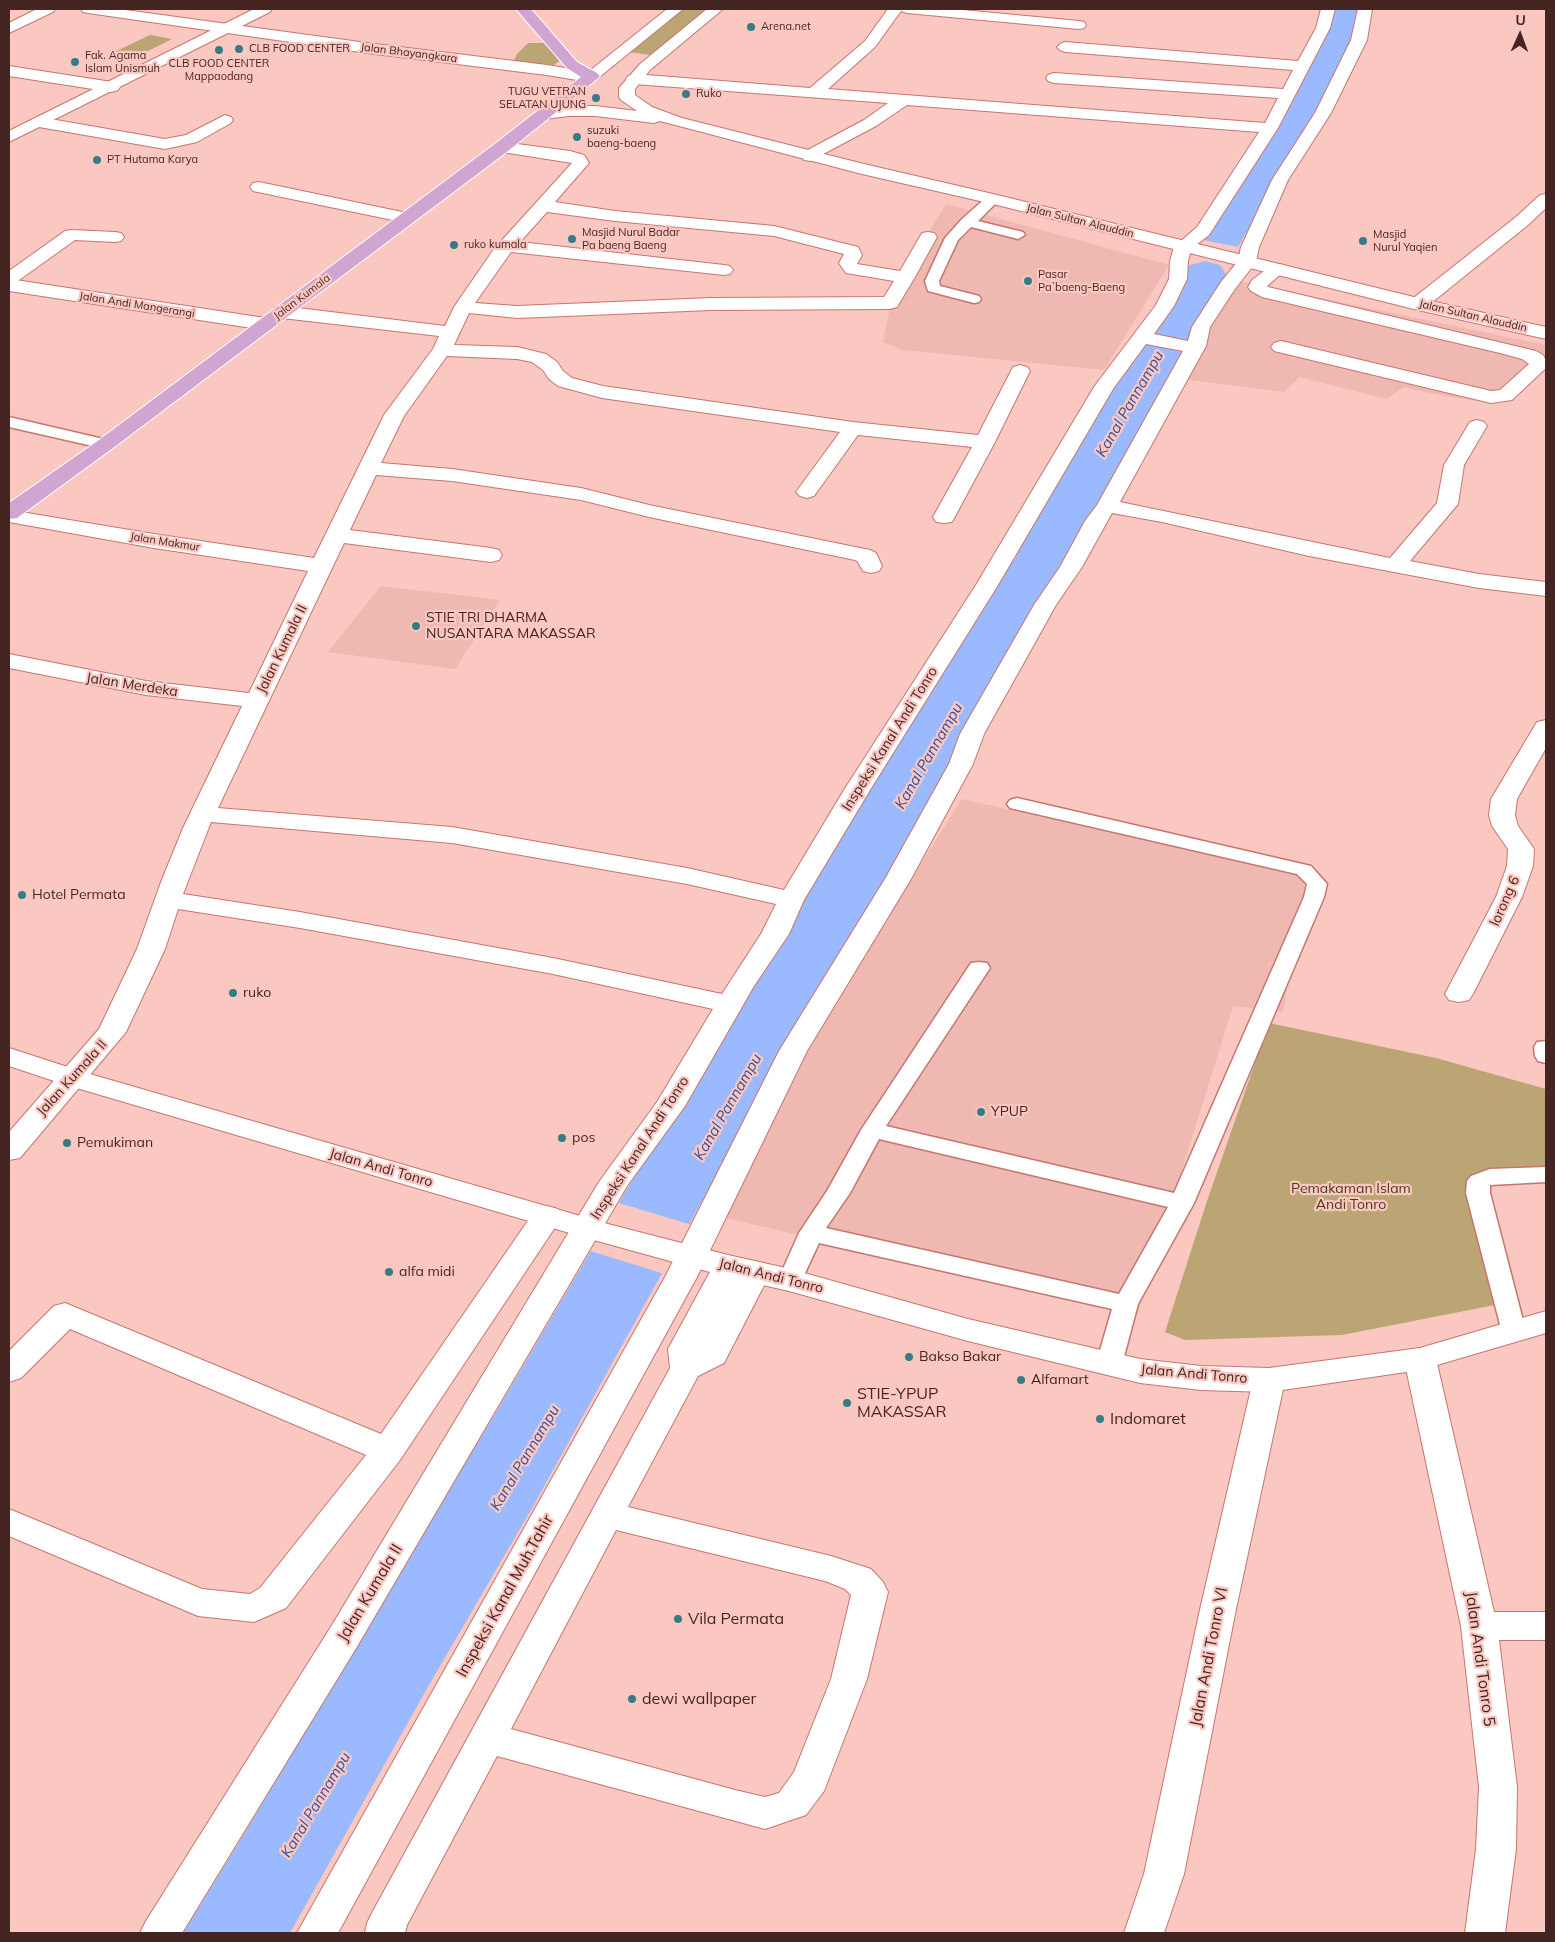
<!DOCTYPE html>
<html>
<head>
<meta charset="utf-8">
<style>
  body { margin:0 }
  #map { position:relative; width:1555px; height:1942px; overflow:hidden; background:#fbc7c1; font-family:Mulish,sans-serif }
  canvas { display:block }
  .frame { position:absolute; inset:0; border:10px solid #452522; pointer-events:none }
  .north { position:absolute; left:1495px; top:10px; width:50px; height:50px; -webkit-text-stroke:4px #fbc7c1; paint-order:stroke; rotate:2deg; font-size:14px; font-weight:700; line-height:20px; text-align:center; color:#452522 }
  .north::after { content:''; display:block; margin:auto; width:18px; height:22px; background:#452522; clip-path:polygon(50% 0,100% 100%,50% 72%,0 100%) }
</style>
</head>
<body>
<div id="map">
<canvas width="1555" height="1942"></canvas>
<div class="frame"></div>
<div class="north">U</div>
</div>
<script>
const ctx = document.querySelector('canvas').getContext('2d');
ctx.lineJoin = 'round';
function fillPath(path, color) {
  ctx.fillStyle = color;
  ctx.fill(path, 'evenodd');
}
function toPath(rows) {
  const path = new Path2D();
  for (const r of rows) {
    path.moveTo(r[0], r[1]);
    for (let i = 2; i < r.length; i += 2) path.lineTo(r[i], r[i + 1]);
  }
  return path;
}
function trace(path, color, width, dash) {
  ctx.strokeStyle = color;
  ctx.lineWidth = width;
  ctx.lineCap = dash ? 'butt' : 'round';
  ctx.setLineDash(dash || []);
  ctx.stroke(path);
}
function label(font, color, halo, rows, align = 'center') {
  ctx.font = font + ' Mulish,sans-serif';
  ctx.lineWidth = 4.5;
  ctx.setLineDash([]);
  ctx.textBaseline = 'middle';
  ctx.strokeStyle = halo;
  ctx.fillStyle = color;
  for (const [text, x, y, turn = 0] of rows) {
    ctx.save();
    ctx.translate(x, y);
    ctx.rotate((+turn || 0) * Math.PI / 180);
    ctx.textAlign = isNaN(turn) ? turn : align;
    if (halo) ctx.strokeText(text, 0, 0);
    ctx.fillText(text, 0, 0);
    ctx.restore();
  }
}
const built = toPath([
  [946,204,1169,265,1104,370,903,350,883,342,894,288],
  [1234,280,1546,345,1546,356,1494,403,1449,397,1404,387,1387,399,1300,377,1284,392,1189,380,1200,319],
  [381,586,500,600,455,669,328,652],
  [962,799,1306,877,1283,1012,1233,1006,1137,1314,700,1212]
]);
const green = toPath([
  [676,9,716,9,658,56,621,51],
  [150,35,172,39,132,59,108,55],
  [528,43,547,43,562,59,554,65,513,63,517,54],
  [1269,1023,1436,1058,1546,1089,1546,1171,1483,1175,1515,1301,1342,1335,1185,1340,1165,1332,1207,1201]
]);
const water = toPath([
  [1336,9,1357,9,1347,55,1238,247,1204,240,1265,143,1315,59],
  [1191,273,1215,278,1193,316,1182,343,1149,336,1175,303],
  [1141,343,1176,353,1173,366,1089,519,1067,547,1060,563,1012,555,1019,540],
  [1009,559,1059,567,952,765,743,1127,531,1510,429,1685,290,1933,183,1933,238,1844,308,1727,337,1674,498,1409,666,1123,838,840,996,590]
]);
const pier = toPath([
  [616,1202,692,1225,665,1274,587,1250]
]);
const river = toPath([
  [1205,261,1220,265,1226,274,1177,366,1021,639,1013,650,994,655,975,650,967,639,1131,366,1184,274,1190,265,1205,261]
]);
const lane = toPath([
  [993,195,1000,199,978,221,1023,232,1025,235,1018,239,971,227,958,240,939,281,940,286,979,296,981,299,979,302,974,303,928,291,925,281,945,238,962,219,988,196,993,195],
  [9,417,112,441,114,444,112,447,106,449,9,427,9,417],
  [1017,798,1311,866,1327,884,1324,897,1194,1203,1138,1304,1122,1364,1118,1370,1109,1373,1100,1370,1096,1364,1112,1309,819,1243,799,1286,790,1288,781,1286,778,1280,799,1233,827,1191,861,1130,971,963,979,962,987,963,990,968,886,1126,1174,1193,1304,897,1307,884,1297,874,1010,808,1007,804,1010,800,1017,798],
  [879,1139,1168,1207,1119,1294,826,1228,850,1193,879,1139],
  [1546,1041,1546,1063,1538,1061,1535,1056,1534,1047,1537,1042,1546,1041],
  [1546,1167,1546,1182,1490,1185,1490,1193,1526,1332,1523,1338,1514,1341,1505,1338,1502,1332,1466,1193,1467,1181,1471,1176,1490,1169,1546,1167]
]);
const street = toPath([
  [37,9,55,9,53,12,9,33,9,23,37,9],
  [81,9,118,9,367,43,547,65,589,72,595,74,597,77,595,80,589,82,547,75,367,53,88,13,83,12,81,9],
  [888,9,952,9,1079,21,1084,22,1086,25,1084,28,1079,29,907,13,901,11,875,47,828,89,1265,123,1278,98,1054,83,1048,81,1046,78,1048,75,1054,73,1283,89,1293,70,1065,52,1060,50,1057,47,1060,44,1065,42,1298,61,1316,28,1321,9,1335,9,1330,28,1278,128,1209,235,1191,249,1188,261,1187,279,1174,306,1154,334,1188,341,1192,327,1221,282,1238,261,1241,247,1272,180,1315,113,1351,40,1358,9,1372,9,1367,40,1331,113,1288,180,1259,247,1256,262,1235,289,1210,327,1206,346,1120,502,1390,558,1437,503,1444,465,1470,422,1477,420,1484,422,1487,426,1464,465,1458,504,1410,561,1479,574,1546,582,1546,596,1479,588,1309,556,1162,522,1112,513,1082,567,1056,605,984,734,973,764,911,879,807,1051,697,1277,338,1933,297,1933,665,1277,779,1051,885,879,949,764,960,734,1034,605,1060,567,1085,521,1097,505,1183,351,1146,344,1113,389,998,585,870,790,804,900,789,934,754,986,685,1106,627,1186,358,1645,182,1933,140,1933,146,1921,332,1625,599,1182,657,1102,713,1009,553,974,300,928,178,909,165,949,126,1032,20,1158,9,1160,9,1132,99,1029,137,949,161,882,183,828,242,706,146,695,9,668,9,654,146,681,249,693,308,571,154,548,9,522,9,510,154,534,314,558,384,415,433,349,439,336,282,318,275,316,273,312,275,308,282,306,445,326,454,307,494,249,572,163,496,151,494,147,496,143,502,142,570,151,584,155,589,163,555,202,615,211,774,226,858,247,862,255,857,264,900,271,922,233,928,232,934,233,937,237,915,277,897,307,890,309,711,310,517,318,469,313,454,345,517,347,546,354,557,362,563,371,572,378,603,386,853,422,978,435,1013,367,1020,365,1027,367,1030,371,995,442,952,522,944,523,936,522,933,517,972,447,858,435,814,496,807,498,800,496,796,492,840,432,602,398,558,386,549,379,543,370,532,362,517,359,447,356,404,416,381,463,452,469,581,488,649,505,870,550,876,553,882,566,879,571,871,573,863,571,858,562,855,560,649,517,581,500,452,481,376,475,350,530,491,548,499,550,502,555,499,560,491,562,344,543,218,808,452,827,687,868,784,890,844,790,976,585,1094,387,1156,305,1169,279,1170,261,1174,247,1197,227,1259,132,907,105,876,126,810,161,804,160,802,156,804,152,864,120,888,103,634,84,628,82,626,79,628,76,634,74,810,88,865,41,888,9],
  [547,212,615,221,774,236,844,254,839,263,846,273,894,281,884,297,711,298,517,306,475,303,511,252,724,275,730,274,733,270,730,266,724,265,520,242,547,212],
  [211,822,452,843,687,884,776,904,761,934,722,994,553,958,300,912,183,894,211,822],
  [9,66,112,82,118,84,120,87,118,90,112,92,9,76,9,66],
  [225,115,231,117,233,120,231,123,197,142,165,149,39,127,33,125,31,122,33,119,39,117,165,139,186,135,225,115],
  [259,182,407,213,413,214,416,218,413,222,407,223,253,191,250,187,253,183,259,182],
  [1546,194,1546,208,1528,225,1425,308,1418,310,1411,308,1409,304,1411,300,1516,217,1540,195,1546,194],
  [71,230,115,232,121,233,124,237,121,241,115,242,75,240,15,283,9,284,9,271,65,231,71,230],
  [1278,264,1284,265,1287,269,1267,286,1268,287,1536,351,1543,355,1546,360,1546,368,1512,400,1491,403,1274,351,1271,347,1274,343,1281,341,1491,391,1500,390,1529,364,1522,359,1500,353,1262,297,1251,291,1248,287,1252,280,1272,265,1278,264],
  [1546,720,1546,748,1517,799,1515,815,1518,826,1534,849,1533,866,1522,897,1473,994,1469,1000,1459,1002,1449,1000,1445,994,1496,897,1507,866,1508,849,1492,826,1489,815,1491,799,1534,727,1537,722,1546,720],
  [547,1206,558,1209,562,1216,558,1223,400,1460,286,1608,254,1622,198,1616,9,1536,9,1509,202,1589,250,1594,260,1588,366,1455,70,1329,21,1378,9,1382,9,1351,54,1306,65,1303,381,1434,536,1209,547,1206],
  [728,1255,739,1259,743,1265,755,1261,766,1264,771,1272,724,1363,698,1376,628,1507,831,1556,871,1569,883,1582,888,1592,867,1679,824,1791,806,1815,765,1829,497,1756,407,1925,405,1933,365,1933,367,1923,373,1911,670,1368,668,1349,717,1259,728,1255],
  [616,1530,825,1581,845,1589,851,1595,831,1679,794,1772,779,1793,765,1797,735,1790,511,1729,616,1530],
  [1420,1348,1432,1351,1436,1359,1494,1612,1546,1612,1546,1640,1499,1640,1517,1787,1516,1849,1505,1933,1465,1933,1476,1849,1479,1787,1461,1626,1404,1359,1408,1351,1420,1348],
  [1269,1368,1281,1372,1285,1380,1235,1614,1184,1874,1164,1933,1124,1933,1144,1874,1199,1614,1253,1380,1257,1372,1269,1368]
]);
const secondary = toPath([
  [254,9,272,9,270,12,9,142,9,131,254,9],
  [667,9,683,9,597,79,587,79,584,76,587,73,667,9],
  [707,9,723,9,650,70,635,89,635,95,652,107,682,118,864,164,993,194,1418,298,1546,327,1546,339,1418,310,993,204,862,174,660,121,654,123,595,116,569,116,544,119,538,117,536,114,538,111,544,109,569,106,595,106,637,111,621,100,619,97,619,88,640,64,707,9],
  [9,279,265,318,272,320,274,324,272,328,265,330,9,291,9,279],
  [9,1048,83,1072,608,1224,728,1255,790,1269,968,1319,1140,1359,1201,1366,1269,1368,1420,1348,1546,1311,1546,1333,1420,1370,1269,1392,1201,1390,1140,1383,968,1341,789,1291,728,1277,590,1239,63,1084,9,1066,9,1048]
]);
const primary = toPath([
  [516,9,531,9,577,62,597,73,600,76,597,79,508,151,113,448,17,518,9,519,9,503,99,440,496,143,581,77,567,68,516,9]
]);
const markers = [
  [751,27,5,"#357d86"],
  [239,49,5,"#357d86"],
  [219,50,5,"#357d86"],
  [75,62,5,"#357d86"],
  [686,94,5,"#357d86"],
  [596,98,5,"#357d86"],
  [577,137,5,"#357d86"],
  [97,160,5,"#357d86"],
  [572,239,5,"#357d86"],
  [1363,241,5,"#357d86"],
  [454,245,5,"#357d86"],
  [1028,281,5,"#357d86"],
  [416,626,5,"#357d86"],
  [22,895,5,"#357d86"],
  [233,993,5,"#357d86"],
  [981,1112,5,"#357d86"],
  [562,1138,5,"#357d86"],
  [67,1143,5,"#357d86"],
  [389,1272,5,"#357d86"],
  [909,1357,5,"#357d86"],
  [1021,1380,5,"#357d86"],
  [847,1403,5,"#357d86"],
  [1100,1419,5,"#357d86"],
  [678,1619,5,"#357d86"],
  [632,1699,5,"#357d86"]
];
const farPoinames = [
  ["Arena.net",761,27],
  ["CLB FOOD CENTER",249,49],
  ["Fak. Agama",85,56],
  ["Islam Unismuh",85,69],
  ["CLB FOOD CENTER",219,64,"center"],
  ["Mappaodang",219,77,"center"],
  ["TUGU VETRAN",586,92,"right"],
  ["SELATAN UJUNG",586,105,"right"],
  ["Ruko",696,94],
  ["suzuki",587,131],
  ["baeng-baeng",587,144],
  ["PT Hutama Karya",107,160],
  ["Masjid Nurul Badar",582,233],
  ["Pa baeng Baeng",582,246],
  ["Masjid",1373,235],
  ["Nurul Yaqien",1373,248],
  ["ruko kumala",464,245],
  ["Pasar",1038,275],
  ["Paʼbaeng-Baeng",1038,288]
];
const farStreetnames = [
  ["Jalan Bhayangkara",409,53,7],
  ["Jalan Sultan Alauddin",1080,221,14],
  ["Jalan Kumala",302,297,-37],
  ["Jalan Andi Mangerangi",137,305,9],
  ["Jalan Sultan Alauddin",1473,316,13],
  ["Jalan Makmur",165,542,9]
];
const poiNames = [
  ["STIE TRI DHARMA",426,618],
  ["NUSANTARA MAKASSAR",426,634],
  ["Hotel Permata",32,895],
  ["ruko",243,993],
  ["YPUP",991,1112],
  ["pos",572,1138],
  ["Pemukiman",77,1143],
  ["alfa midi",399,1272],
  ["Bakso Bakar",919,1357],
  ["Alfamart",1031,1380]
];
const streetNames = [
  ["Jalan Kumala II",282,649,-64],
  ["Jalan Merdeka",132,685,9],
  ["Inspeksi Kanal Andi Tonro",890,739,-58],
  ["lorong 6",1505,901,-66],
  ["Jalan Kumala II",72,1078,-48],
  ["Inspeksi Kanal Andi Tonro",640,1148,-57],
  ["Jalan Andi Tonro",381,1168,16],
  ["Jalan Andi Tonro",771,1276,14],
  ["Jalan Andi Tonro",1194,1374,5]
];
const parkNames = [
  ["Pemakaman Islam",1351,1189],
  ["Andi Tonro",1351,1205]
];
const waterNames = [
  ["Kanal Pannampu",1130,404,-60],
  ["Kanal Pannampu",929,756,-60],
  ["Kanal Pannampu",728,1107,-60],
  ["Kanal Pannampu",525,1458,-59],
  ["Kanal Pannampu",316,1805,-59]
];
const nearPoinames = [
  ["STIE-YPUP",857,1394],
  ["MAKASSAR",857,1412],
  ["Indomaret",1110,1419],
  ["Vila Permata",688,1619],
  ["dewi wallpaper",642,1699]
];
const nearStreetnames = [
  ["Jalan Kumala II",370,1593,-59],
  ["Inspeksi Kanal Muh.Tahir",505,1596,-61],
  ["Jalan Andi Tonro VI",1209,1657,-79],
  ["Jalan Andi Tonro 5",1480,1659,82]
];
fillPath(built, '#efb8b1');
fillPath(green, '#bba574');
fillPath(water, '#9bb9fe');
fillPath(pier, '#fbc7c1');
fillPath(river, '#9bb9fe');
trace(lane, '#c5766f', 3);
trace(street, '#c5766f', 2);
trace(secondary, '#c5766f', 2);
trace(primary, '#fff', 2);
fillPath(lane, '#fff');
fillPath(street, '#fff');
fillPath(secondary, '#fff');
fillPath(primary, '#d0a5d1');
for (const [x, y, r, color] of markers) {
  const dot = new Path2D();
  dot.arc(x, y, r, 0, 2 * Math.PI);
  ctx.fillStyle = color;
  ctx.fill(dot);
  trace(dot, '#fbc7c1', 2);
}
label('11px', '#452522', '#fbc7c1', farPoinames, 'left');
label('11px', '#452522', '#fbc7c1', farStreetnames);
label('14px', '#452522', '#fbc7c1', poiNames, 'left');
label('14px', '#452522', '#fbc7c1', streetNames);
label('14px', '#4a3b19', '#fbc7c1', parkNames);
label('italic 15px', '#3350a0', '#fbc7c1', waterNames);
label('16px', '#452522', '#fbc7c1', nearPoinames, 'left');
label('16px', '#452522', '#fbc7c1', nearStreetnames);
</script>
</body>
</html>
